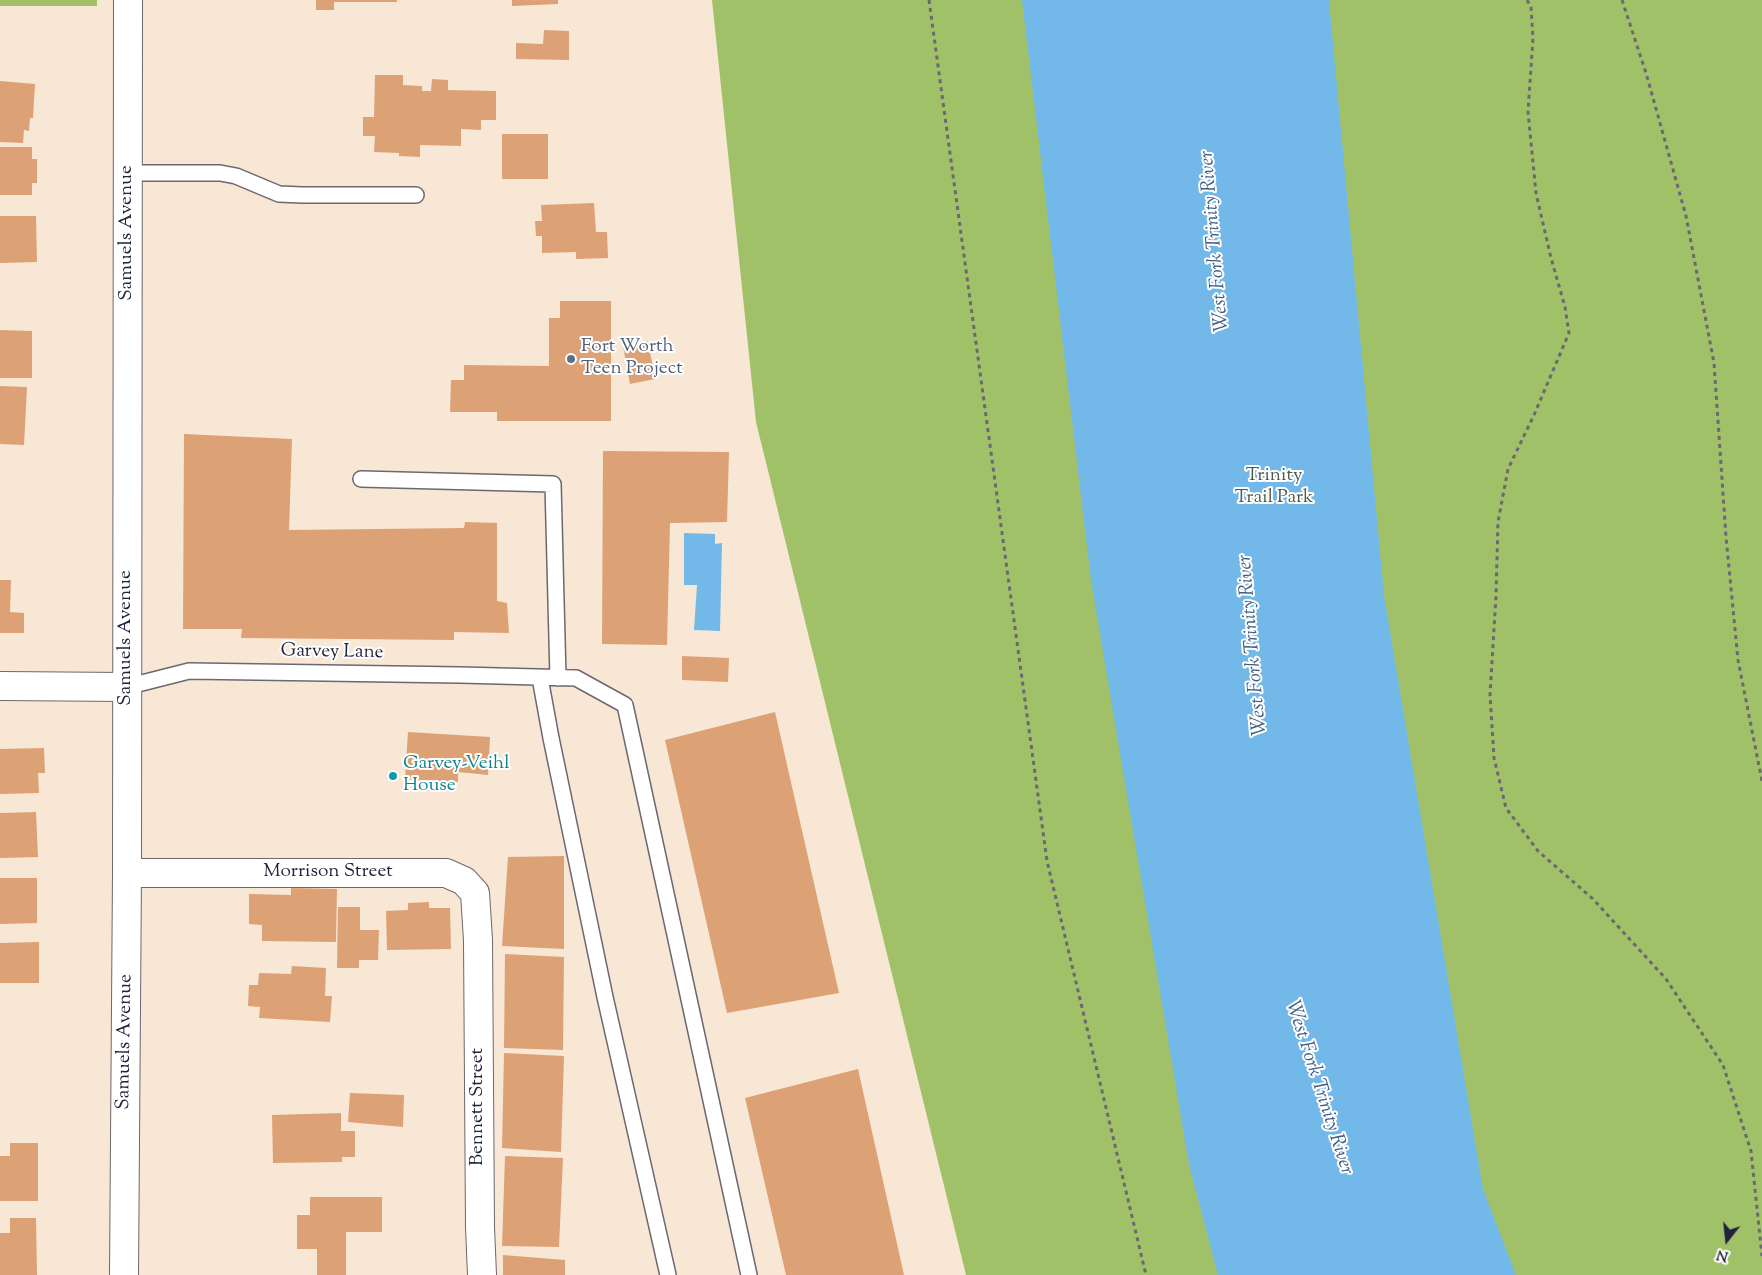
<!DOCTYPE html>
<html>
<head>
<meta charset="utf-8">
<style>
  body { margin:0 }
  #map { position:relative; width:1762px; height:1275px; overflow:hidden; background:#f8e7d4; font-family:"Sorts Mill Goudy",serif }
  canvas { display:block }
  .north { position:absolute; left:1702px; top:1215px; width:50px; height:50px; -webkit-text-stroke:4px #fff; paint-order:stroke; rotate:196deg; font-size:14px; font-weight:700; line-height:20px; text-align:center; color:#22223b }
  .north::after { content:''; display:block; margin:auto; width:18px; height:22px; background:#22223b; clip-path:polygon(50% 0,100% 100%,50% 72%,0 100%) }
</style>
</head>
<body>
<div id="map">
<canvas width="1762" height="1275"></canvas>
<div class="north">N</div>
</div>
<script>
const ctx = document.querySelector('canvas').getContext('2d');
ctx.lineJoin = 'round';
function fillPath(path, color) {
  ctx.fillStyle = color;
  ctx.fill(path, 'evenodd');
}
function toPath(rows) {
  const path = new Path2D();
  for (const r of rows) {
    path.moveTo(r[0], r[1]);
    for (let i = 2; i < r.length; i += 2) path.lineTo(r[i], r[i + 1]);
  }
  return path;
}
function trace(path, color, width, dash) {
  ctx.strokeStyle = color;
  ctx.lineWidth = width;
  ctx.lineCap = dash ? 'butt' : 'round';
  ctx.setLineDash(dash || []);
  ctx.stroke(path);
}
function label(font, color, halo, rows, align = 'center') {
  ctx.font = font + ' "Sorts Mill Goudy",serif';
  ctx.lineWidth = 4;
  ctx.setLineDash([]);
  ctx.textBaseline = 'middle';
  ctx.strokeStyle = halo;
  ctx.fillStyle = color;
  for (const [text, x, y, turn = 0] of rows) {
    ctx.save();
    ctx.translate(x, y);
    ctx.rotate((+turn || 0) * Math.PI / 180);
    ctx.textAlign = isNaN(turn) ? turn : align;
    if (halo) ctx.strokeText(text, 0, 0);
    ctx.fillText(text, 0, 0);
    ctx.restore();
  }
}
const green = toPath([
  [0,0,97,0,97,6,0,6],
  [712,0,1762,0,1762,1275,966,1275,756,422]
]);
const water = toPath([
  [1022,0,1329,0,1384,595,1483,1189,1516,1275,1218,1275,1189,1165,1091,580],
  [684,533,715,534,715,544,722,543,720,631,694,630,697,585,684,585]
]);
const building = toPath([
  [316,0,397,0,397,2,334,2,334,10,316,10],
  [512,0,558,0,558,4,512,6],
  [544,30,569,31,569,60,516,59,516,43,543,44],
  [375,75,403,75,403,85,422,86,422,91,431,91,432,79,448,80,448,90,496,91,496,120,481,120,481,130,461,129,461,146,420,145,420,157,399,156,399,153,374,152,375,136,363,136,363,117,374,117],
  [0,81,35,84,33,118,30,118,29,131,24,130,23,143,0,142],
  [502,134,548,134,548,179,502,179],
  [0,147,32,147,32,159,37,159,37,183,32,183,32,195,0,195],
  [594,203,596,232,607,232,608,258,576,259,576,252,542,253,542,236,536,236,535,221,542,221,541,205],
  [0,216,36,216,37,262,0,263],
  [560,301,611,301,611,421,497,421,497,412,450,412,451,380,464,380,464,365,549,366,549,318,560,318],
  [0,330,32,331,32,378,0,378],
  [648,341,655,379,630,384,623,346],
  [0,386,27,387,24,445,0,444],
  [184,434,292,439,289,530,464,528,465,522,497,523,497,601,507,603,509,633,454,632,454,640,241,638,242,629,183,629],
  [603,451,729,452,727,522,670,523,667,645,602,644],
  [0,580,11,580,10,612,24,613,24,633,0,633],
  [682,656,729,658,728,682,682,680],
  [775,712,839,993,727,1013,665,740],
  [408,732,490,737,488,775,458,772,458,782,405,779],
  [44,748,45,773,38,773,39,793,0,794,0,749],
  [36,812,38,857,0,858,0,813],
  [564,856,564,949,502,946,508,857],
  [0,878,37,878,37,923,0,924],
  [291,888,337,889,336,942,262,941,262,925,249,924,249,894,291,895],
  [429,902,429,908,450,908,451,949,387,950,386,911,408,910,408,903],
  [338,907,360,907,360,930,379,930,378,960,359,960,359,968,337,968],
  [39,942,39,983,0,983,0,943],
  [505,954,564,957,563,1050,504,1048],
  [292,966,326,968,325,996,332,996,330,1022,259,1018,260,1007,248,1006,249,985,258,985,259,973,291,974],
  [504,1053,564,1056,561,1152,502,1148],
  [858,1069,904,1275,786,1275,745,1098],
  [350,1093,404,1095,403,1127,348,1122],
  [341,1113,341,1131,355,1131,355,1157,342,1157,342,1162,273,1163,272,1115],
  [10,1143,38,1143,38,1201,0,1201,0,1156,10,1156],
  [505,1156,563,1158,559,1247,502,1246],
  [310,1197,382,1197,382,1232,346,1232,346,1275,317,1275,317,1249,297,1249,297,1215,310,1215],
  [10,1218,36,1218,37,1275,0,1275,0,1233,10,1233],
  [503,1255,565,1260,565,1275,503,1275]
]);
const path = toPath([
  [929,0,1047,861,1146,1275],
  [1527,0,1531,7,1533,38,1528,112,1536,193,1551,258,1565,307,1569,333,1534,415,1508,469,1498,522,1496,596,1490,695,1494,758,1506,808,1538,851,1593,899,1666,979,1723,1065,1751,1151,1762,1256],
  [1622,0,1646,73,1686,216,1714,363,1726,537,1738,660,1762,781]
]);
const service = toPath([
  [128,173,220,173,236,176,279,194,302,195,416,195],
  [361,479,553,484,558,678],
  [540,678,551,738,605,997,668,1275],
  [126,687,189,671,460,675,576,678,625,705,749,1275]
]);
const minor = toPath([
  [0,686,126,687],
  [127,873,446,873,464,881,475,893,478,940,480,1227,482,1275],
  [124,1275,127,873,128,0]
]);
const markers = [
  [571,359,5,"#5c6f8a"],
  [393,776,5,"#0f9aa8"]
];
const streetNames = [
  ["Samuels Avenue",128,233,-90],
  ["Samuels Avenue",127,638,-90],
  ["Garvey Lane",332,653,1],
  ["Morrison Street",328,873],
  ["Samuels Avenue",126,1042,-89],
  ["Bennett Street",479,1107,-90]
];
const serviceNames = [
  ["Fort Worth",581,348],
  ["Teen Project",581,370]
];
const parkNames = [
  ["Trinity",1274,477],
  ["Trail Park",1274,499]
];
const cultureNames = [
  ["Garvey-Veihl",403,765],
  ["House",403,787]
];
const waterNames = [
  ["West Fork Trinity River",1216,241,-95],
  ["West Fork Trinity River",1254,645,-95],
  ["West Fork Trinity River",1318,1088,72]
];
fillPath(green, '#a1c169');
fillPath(water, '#72b9e9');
fillPath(building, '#dda176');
trace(service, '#6d6771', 18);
trace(minor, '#6d6771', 30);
trace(path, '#6d6771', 3, [4, 4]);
trace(service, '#fff', 15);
trace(minor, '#fff', 28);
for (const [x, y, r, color] of markers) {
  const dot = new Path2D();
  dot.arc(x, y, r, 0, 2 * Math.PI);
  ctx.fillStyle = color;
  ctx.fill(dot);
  trace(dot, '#fff', 2);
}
label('19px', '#22223b', '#fff', streetNames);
label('19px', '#4e5e75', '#fff', serviceNames, 'left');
label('19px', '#4e5a4b', '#fff', parkNames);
label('19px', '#0d838f', '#fff', cultureNames, 'left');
label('italic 20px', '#425e81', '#fff', waterNames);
</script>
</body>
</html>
